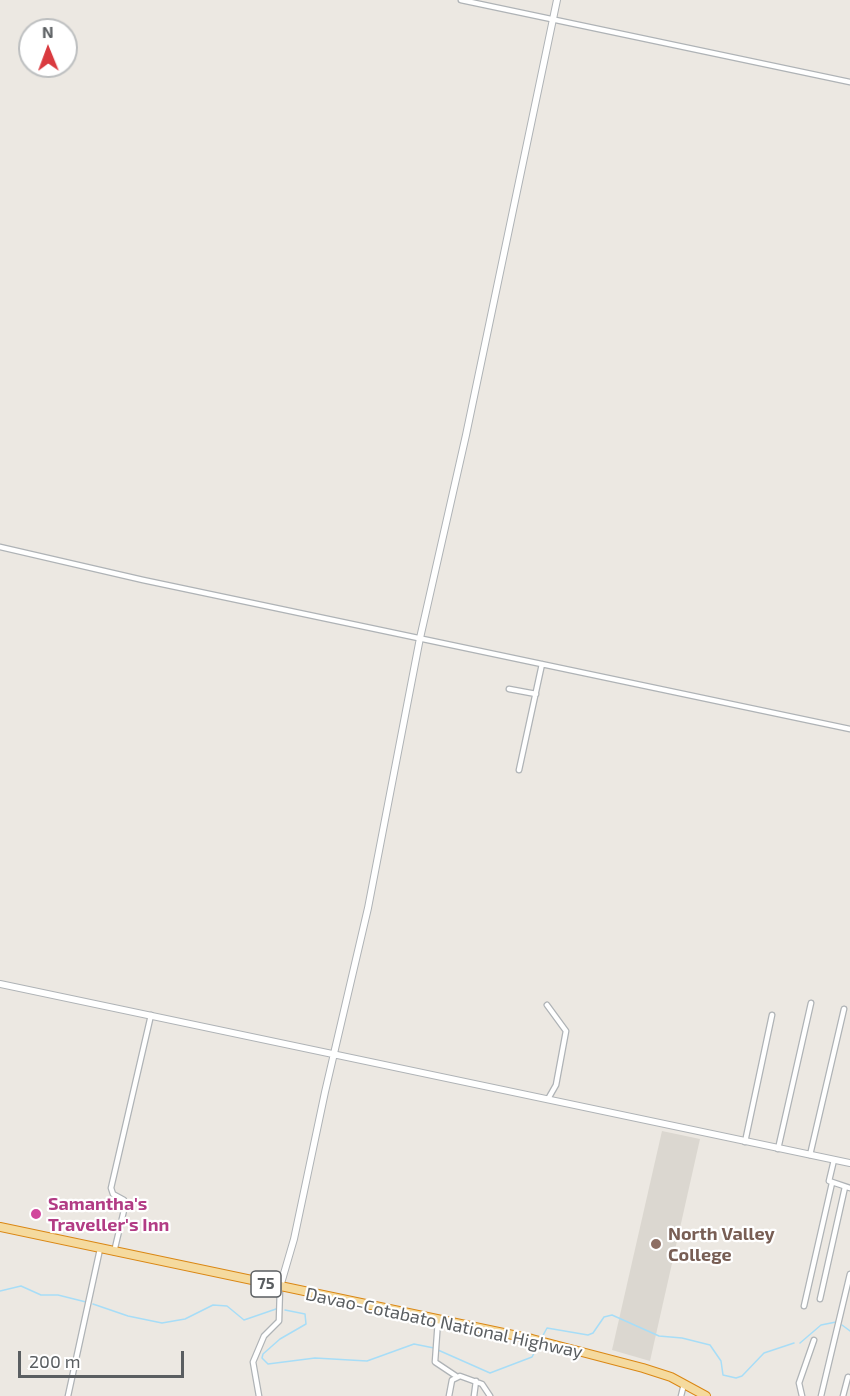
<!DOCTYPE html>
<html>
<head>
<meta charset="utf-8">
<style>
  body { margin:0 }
  #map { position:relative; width:850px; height:1396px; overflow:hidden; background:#ece8e2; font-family:"Exo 2",sans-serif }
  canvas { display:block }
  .north { position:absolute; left:18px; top:18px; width:60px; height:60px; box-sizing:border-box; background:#fff; border:2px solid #bdbfc0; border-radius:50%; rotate:359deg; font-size:16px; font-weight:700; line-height:24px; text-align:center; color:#5a5e61 }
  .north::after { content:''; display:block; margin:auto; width:21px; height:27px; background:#d93a3f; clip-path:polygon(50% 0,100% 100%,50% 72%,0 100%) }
  .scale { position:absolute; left:18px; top:1351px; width:166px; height:27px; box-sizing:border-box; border:3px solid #5a5e61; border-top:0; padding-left:8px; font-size:18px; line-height:21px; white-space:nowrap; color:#5a5e61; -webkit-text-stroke:4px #fff; paint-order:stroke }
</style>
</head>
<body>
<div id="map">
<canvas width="850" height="1396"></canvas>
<div class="north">N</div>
<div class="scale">200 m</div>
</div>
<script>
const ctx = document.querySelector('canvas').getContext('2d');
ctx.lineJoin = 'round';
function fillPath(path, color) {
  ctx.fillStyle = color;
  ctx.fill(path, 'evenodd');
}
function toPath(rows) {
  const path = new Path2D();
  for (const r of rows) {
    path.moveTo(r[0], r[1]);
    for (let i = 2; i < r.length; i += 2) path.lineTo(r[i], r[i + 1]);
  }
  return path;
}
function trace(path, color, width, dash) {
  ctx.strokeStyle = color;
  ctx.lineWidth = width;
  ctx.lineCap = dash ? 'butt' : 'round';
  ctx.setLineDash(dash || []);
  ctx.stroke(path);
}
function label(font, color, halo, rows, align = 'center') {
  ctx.font = font + ' "Exo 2",sans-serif';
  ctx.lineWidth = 4.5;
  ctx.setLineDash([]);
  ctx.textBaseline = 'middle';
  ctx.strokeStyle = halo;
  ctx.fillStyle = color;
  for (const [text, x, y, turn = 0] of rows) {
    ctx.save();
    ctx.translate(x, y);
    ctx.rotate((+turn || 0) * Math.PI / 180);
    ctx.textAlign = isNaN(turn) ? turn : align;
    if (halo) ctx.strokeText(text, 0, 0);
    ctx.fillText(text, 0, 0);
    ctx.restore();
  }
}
const education = toPath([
  [662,1131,700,1139,650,1361,612,1350]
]);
const stream = toPath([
  [0,1291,21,1286,41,1295,58,1295,86,1302],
  [93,1304,128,1316,162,1323,185,1319,213,1305,227,1306,244,1320,276,1309],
  [285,1310,305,1314,306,1324,280,1339,263,1354,262,1358,268,1364,315,1358,367,1361,414,1344,434,1348],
  [842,1325,850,1331],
  [541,1339,547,1328,588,1335,593,1333,604,1317,612,1315,659,1336,682,1338,710,1345,721,1361,723,1375,736,1378,742,1376,764,1353,794,1343],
  [800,1343,821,1325,836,1322],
  [438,1350,490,1373,532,1357,539,1344]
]);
const minor = toPath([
  [461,0,850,82],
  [0,547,143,580,850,729],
  [509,689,536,694],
  [519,770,542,664],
  [547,1005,566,1031,556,1085,548,1099],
  [745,1142,772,1015],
  [778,1149,811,1003],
  [810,1155,844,1009],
  [834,1160,829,1181,850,1188],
  [114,1252,125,1206,124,1200,113,1194,111,1188,151,1015],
  [820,1299,845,1187],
  [804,1306,832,1183],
  [438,1320,435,1362,456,1376],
  [68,1396,100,1249],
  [259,1396,253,1362,264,1336,279,1321,280,1287],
  [449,1396,452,1380,460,1376,482,1384,490,1396],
  [474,1396,476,1381],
  [681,1396,684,1384],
  [802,1396,799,1383,814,1340],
  [821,1396,850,1274],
  [843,1396,848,1377]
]);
const tertiary = toPath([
  [0,984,850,1163],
  [280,1287,294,1239,325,1092,368,908,420,638,466,435,557,0]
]);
const trunk = toPath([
  [0,1227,532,1339,643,1368,671,1377,706,1396]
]);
const markers = [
  [36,1214,6,"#d1479c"],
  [656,1244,6,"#8d6e63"]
];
const shields = [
  [266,1284,30]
];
const shieldNames = [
  ["75",266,1284]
];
const hotelNames = [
  ["Samantha's",48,1204],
  ["Traveller's Inn",48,1225]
];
const educationNames = [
  ["North Valley",668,1234],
  ["College",668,1255]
];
const streetNames = [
  ["Davao-Cotabato National Highway",444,1323,12]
];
fillPath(education, '#dbd7d0');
trace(stream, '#a7ddf7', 1.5);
trace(minor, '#afb3b6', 7);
trace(tertiary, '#afb3b6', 8);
trace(trunk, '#da8714', 10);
trace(minor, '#fff', 4.5);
trace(tertiary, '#fff', 6);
trace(trunk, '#f5da9e', 8);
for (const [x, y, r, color] of markers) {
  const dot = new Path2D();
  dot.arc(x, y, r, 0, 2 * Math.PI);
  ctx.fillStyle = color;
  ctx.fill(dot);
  trace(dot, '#fff', 2);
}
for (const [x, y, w] of shields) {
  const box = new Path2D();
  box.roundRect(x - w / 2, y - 13, w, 26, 4.5);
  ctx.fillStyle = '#fff';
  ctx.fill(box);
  trace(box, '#5a5e61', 1.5);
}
label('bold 16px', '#5a5e61', null, shieldNames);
label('bold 18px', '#b23c85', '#fff', hotelNames, 'left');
label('bold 18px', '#785e54', '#fff', educationNames, 'left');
label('18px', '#5a5e61', '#fff', streetNames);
</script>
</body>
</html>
